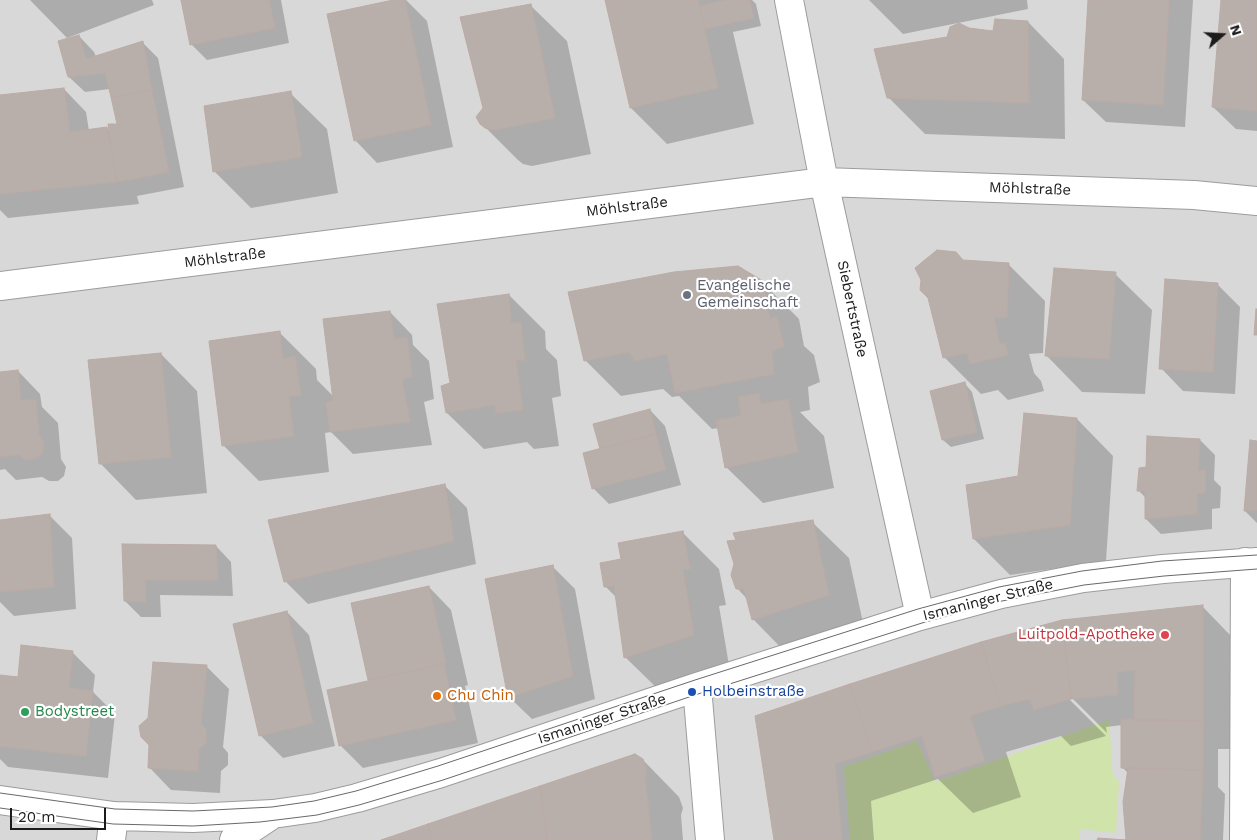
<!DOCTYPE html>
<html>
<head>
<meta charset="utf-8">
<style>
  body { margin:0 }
  #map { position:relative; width:1257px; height:840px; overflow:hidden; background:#ece7e1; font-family:"Work Sans",sans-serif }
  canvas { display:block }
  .north { position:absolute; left:1197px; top:10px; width:50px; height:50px; -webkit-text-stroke:4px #fff; paint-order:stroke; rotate:71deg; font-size:14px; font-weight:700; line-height:20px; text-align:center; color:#1b1b1b }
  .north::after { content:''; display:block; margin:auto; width:18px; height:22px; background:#1b1b1b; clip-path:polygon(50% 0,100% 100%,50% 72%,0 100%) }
  .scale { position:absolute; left:10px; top:808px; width:96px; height:22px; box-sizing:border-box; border:2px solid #1b1b1b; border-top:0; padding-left:6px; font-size:15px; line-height:18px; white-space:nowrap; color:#1b1b1b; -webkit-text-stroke:4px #fff; paint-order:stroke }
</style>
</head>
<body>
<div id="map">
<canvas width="1257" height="840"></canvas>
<div class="north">N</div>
<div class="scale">20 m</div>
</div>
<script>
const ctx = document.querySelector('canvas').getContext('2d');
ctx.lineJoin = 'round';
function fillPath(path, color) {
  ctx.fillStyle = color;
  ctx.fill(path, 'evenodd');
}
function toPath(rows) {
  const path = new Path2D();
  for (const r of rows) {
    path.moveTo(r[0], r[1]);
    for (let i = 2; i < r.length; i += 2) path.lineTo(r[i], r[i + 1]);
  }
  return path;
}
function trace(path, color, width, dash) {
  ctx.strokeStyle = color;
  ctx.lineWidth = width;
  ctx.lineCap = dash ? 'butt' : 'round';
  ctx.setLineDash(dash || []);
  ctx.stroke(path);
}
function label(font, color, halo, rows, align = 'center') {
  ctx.font = font + ' "Work Sans",sans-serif';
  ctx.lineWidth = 4.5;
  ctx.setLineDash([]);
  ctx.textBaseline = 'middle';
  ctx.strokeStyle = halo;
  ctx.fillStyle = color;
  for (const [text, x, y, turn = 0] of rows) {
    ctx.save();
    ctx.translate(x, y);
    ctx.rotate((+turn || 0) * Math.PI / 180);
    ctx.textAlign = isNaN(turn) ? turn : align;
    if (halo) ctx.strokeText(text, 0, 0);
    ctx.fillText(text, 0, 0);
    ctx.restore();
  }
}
const residential = toPath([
  [0,0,1257,0,1257,840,0,840]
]);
const grass = toPath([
  [1109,720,1113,776,1119,781,1116,833,1080,829,1079,840,850,840,844,767,917,741,935,782]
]);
const shadow = toPath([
  [30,0,152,0,154,5,67,38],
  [182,0,281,0,289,43,207,60,191,44],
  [399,0,406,0,427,21,453,147,377,163,355,140],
  [607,0,726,0,726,1,752,0,756,4,761,26,733,32,754,124,667,144,631,108],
  [869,0,1027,0,1028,9,903,34],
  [1089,0,1193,0,1185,127,1106,122,1083,100],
  [1222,0,1257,0,1257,131,1236,129,1213,107],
  [530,5,567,41,591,154,532,166,523,164,518,160,481,123,484,108],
  [1028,22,1064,59,1065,139,925,134,888,97,948,38,969,29,994,32],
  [79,36,94,52,96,57,143,43,158,58,184,187,137,196,139,204,8,218,0,210,0,96,64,89,86,112,89,131,107,128,111,133,119,125,110,89,85,92,69,77],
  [290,93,327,129,338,193,251,208,214,171],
  [963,261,1009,265,1045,301,1043,353,1029,354,1034,373,1041,381,1044,391,1008,400,998,390,981,394,944,357],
  [1115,274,1152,310,1145,394,1082,392,1046,355],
  [762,282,799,319,804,346,814,355,820,382,808,387,810,410,800,412,824,436,834,488,763,503,726,467,719,428,712,429,679,396,672,397,663,389,621,396,585,360],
  [1217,284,1240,307,1235,394,1183,391,1161,368],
  [509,295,545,331,546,349,557,360,561,396,552,398,559,446,534,449,527,442,484,449,447,413,452,384],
  [390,312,412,335,413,345,429,361,434,399,424,402,432,445,353,454,331,432,325,433,329,472,259,481,223,445,280,333,316,369,317,380,334,397],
  [161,354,197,391,207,493,136,500,100,463],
  [18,371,40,394,42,407,58,423,61,459,66,467,64,476,58,481,49,481,42,477,16,480,5,469,0,470,0,373],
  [965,384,972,392,984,439,951,447,943,440],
  [650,410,665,426,681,485,609,504,593,488,601,450],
  [1077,419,1113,456,1106,561,1010,575,974,539],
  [1200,440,1215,455,1214,480,1221,487,1220,508,1212,509,1212,529,1161,534,1146,519,1146,498,1139,491,1147,469],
  [1257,442,1257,523,1245,511],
  [444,485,467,508,476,564,308,604,285,581],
  [49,515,72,538,76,609,14,616,0,602,0,522],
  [812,522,849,558,865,632,789,656,753,619,747,599,737,588],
  [682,532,719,569,726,605,719,606,730,671,662,693,625,657,617,598,605,586,623,560],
  [123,545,216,546,231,562,233,596,160,595,161,617,141,617,125,601],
  [553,567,575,589,595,699,532,719,509,697],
  [429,587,451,610,468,685,465,686,478,743,363,768,341,746,370,682,353,604],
  [1202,606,1230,635,1231,749,1218,749,1218,787,1225,794,1223,840,1127,840,1129,774,1122,767,1122,725,1106,727,1107,733,1068,694,1066,696,1106,736,1071,746,1061,736,1006,752,1021,797,973,813,938,779,871,801,874,840,775,840,756,716],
  [287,612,309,635,335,746,283,758,260,735],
  [72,652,95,675,93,692,115,714,108,778,8,767,0,759,0,676,19,679],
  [206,666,229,689,223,747,228,753,228,765,221,771,220,793,171,790,149,767],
  [643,760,679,797,683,808,681,815,683,840,385,840]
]);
const building = toPath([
  [181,0,269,0,275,28,190,45,181,0],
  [393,0,405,0,431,125,354,141,327,14,393,0],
  [605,0,698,0,718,88,630,108,605,0],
  [726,0,750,0,754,18,705,29,700,6,726,0],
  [1088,0,1169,0,1163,105,1082,100,1088,0],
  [1221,0,1257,0,1257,111,1212,107,1221,0],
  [531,4,555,118,494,130,485,128,480,124,476,117,483,108,460,17,531,4],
  [995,19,1028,21,1029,103,887,98,874,49,947,37,950,27,959,23,969,28,993,31,995,19],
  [79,35,86,59,143,41,152,90,111,97,105,73,68,77,58,41,79,35],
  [64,88,70,132,107,127,117,182,0,194,0,95,64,88],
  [152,90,169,172,117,182,108,124,117,124,111,97,152,90],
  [291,91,302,157,213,172,204,106,291,91],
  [937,250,956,252,963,260,1009,263,1007,317,994,318,1000,344,1005,343,1008,355,970,364,967,353,943,358,928,298,920,290,921,280,915,268,937,250],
  [738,266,763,281,770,318,777,317,784,346,772,351,774,374,675,393,667,354,634,361,630,352,584,361,568,292,674,272,738,266],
  [1054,268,1116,272,1109,359,1045,356,1054,268],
  [1165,279,1218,283,1213,372,1159,369,1165,279],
  [509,294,511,323,521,322,525,360,516,361,523,410,496,413,495,405,446,413,441,386,450,383,437,304,509,294],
  [1256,309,1257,309,1257,335,1254,335,1256,309],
  [390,311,394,339,407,337,412,377,402,379,410,422,330,432,326,403,333,400,323,319,390,311],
  [280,331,283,359,295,356,301,395,289,397,294,436,222,446,209,341,280,331],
  [161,353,171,457,99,464,88,360,161,353],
  [18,370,21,400,36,400,39,435,44,443,42,454,35,459,25,459,19,455,0,457,0,372,18,370],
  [965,382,977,432,942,440,930,391,965,382],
  [759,393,761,404,788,399,798,452,725,468,716,420,741,416,738,397,759,393],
  [650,409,656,434,600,449,593,424,650,409],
  [1024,413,1077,418,1070,525,973,539,966,485,1018,476,1024,413],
  [656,434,666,470,592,489,583,453,656,434],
  [1147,436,1200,439,1198,471,1206,470,1205,493,1197,493,1197,514,1145,519,1145,491,1137,491,1139,468,1146,467,1147,436],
  [1250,440,1257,441,1257,510,1244,511,1250,440],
  [445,484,454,541,284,582,268,520,445,484],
  [50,514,54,587,0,592,0,520,50,514],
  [813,520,829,595,752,620,744,589,736,589,731,575,734,564,727,541,736,540,733,533,813,520],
  [683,531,690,569,683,570,694,635,624,658,614,586,604,587,600,563,621,559,618,543,683,531],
  [122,544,216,545,218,580,145,580,146,602,124,601,122,544],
  [553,565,573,676,508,698,485,579,553,565],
  [429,586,446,663,368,680,351,603,429,586],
  [1203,605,1203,721,1134,720,1135,670,1117,672,1118,695,1071,699,1062,620,1203,605],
  [287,611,313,723,259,736,233,624,287,611],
  [1062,620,1071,699,1034,710,1030,699,1001,706,981,642,1062,620],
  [981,642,1001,706,970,716,985,761,935,777,922,736,872,752,850,684,981,642],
  [21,645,73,651,69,688,93,691,86,756,0,746,0,675,18,677,21,645],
  [153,662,207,665,201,724,206,729,206,743,199,749,198,771,148,768,149,745,141,737,139,726,148,718,153,662],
  [444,664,456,720,339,746,327,690,444,664],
  [850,684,872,752,835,764,842,840,774,840,755,716,850,684],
  [1121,719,1203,721,1203,770,1121,768,1121,719],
  [635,754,643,759,647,771,645,778,652,840,547,840,540,786,635,754],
  [1128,768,1203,770,1200,840,1126,840,1123,802,1128,768],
  [540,786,547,840,432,840,428,824,540,786],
  [428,824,432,840,381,840,428,824],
  [1098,838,1126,840,1128,840,1097,840,1098,838]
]);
const minor = toPath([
  [789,0,824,182,920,616],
  [0,286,824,182,1194,195,1257,201],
  [697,687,710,840],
  [0,800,114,816,193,818,273,814,315,808,357,798,441,773,697,687,920,616,1001,594,1083,578,1163,569,1257,562],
  [111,840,114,816],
  [234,840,270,816],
  [1244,840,1245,562]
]);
const tram = toPath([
  [0,793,115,809,193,811,272,807,314,801,356,791,438,766,695,680,918,609,999,587,1082,571,1162,561,1257,555],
  [0,808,113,824,193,826,260,822,317,815,359,805,443,780,698,694,922,623,1002,601,1084,585,1164,576,1257,569]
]);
const markers = [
  [687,295,5,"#6b7280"],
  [1165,635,5,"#e0444e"],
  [692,692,5,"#1a4fb4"],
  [437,696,5,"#e8710a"],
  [25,712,5,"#2e9e5b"]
];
const streetNames = [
  ["Möhlstraße",1030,189,2],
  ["Möhlstraße",627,207,-7],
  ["Möhlstraße",225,258,-7],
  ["Siebertstraße",852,309,78],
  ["Ismaninger Straße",988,600,-14],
  ["Ismaninger Straße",602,719,-18]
];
const worshipNames = [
  ["Evangelische",697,286],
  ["Gemeinschaft",697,303]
];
const healthNames = [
  ["Luitpold-Apotheke",1155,635]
];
const transitNames = [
  ["Holbeinstraße",702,692]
];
const foodNames = [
  ["Chu Chin",447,696]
];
const leisureNames = [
  ["Bodystreet",35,712]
];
fillPath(residential, '#d9d8d8');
fillPath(grass, '#cfe3aa');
fillPath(shadow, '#0003');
fillPath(building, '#b8afab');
trace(building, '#bcaba5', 1);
trace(minor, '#9c9c9c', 30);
trace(minor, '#fff', 28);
trace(tram, '#696969', 1);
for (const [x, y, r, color] of markers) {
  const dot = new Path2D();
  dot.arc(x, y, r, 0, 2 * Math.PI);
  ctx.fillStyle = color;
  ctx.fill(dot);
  trace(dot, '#fff', 2);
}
label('15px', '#1b1b1b', '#fff', streetNames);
label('15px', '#5b616d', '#fff', worshipNames, 'left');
label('15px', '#be3a42', '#fff', healthNames, 'right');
label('15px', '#164399', '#fff', transitNames, 'left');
label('15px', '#c56008', '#fff', foodNames, 'left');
label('15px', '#27864d', '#fff', leisureNames, 'left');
</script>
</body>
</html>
